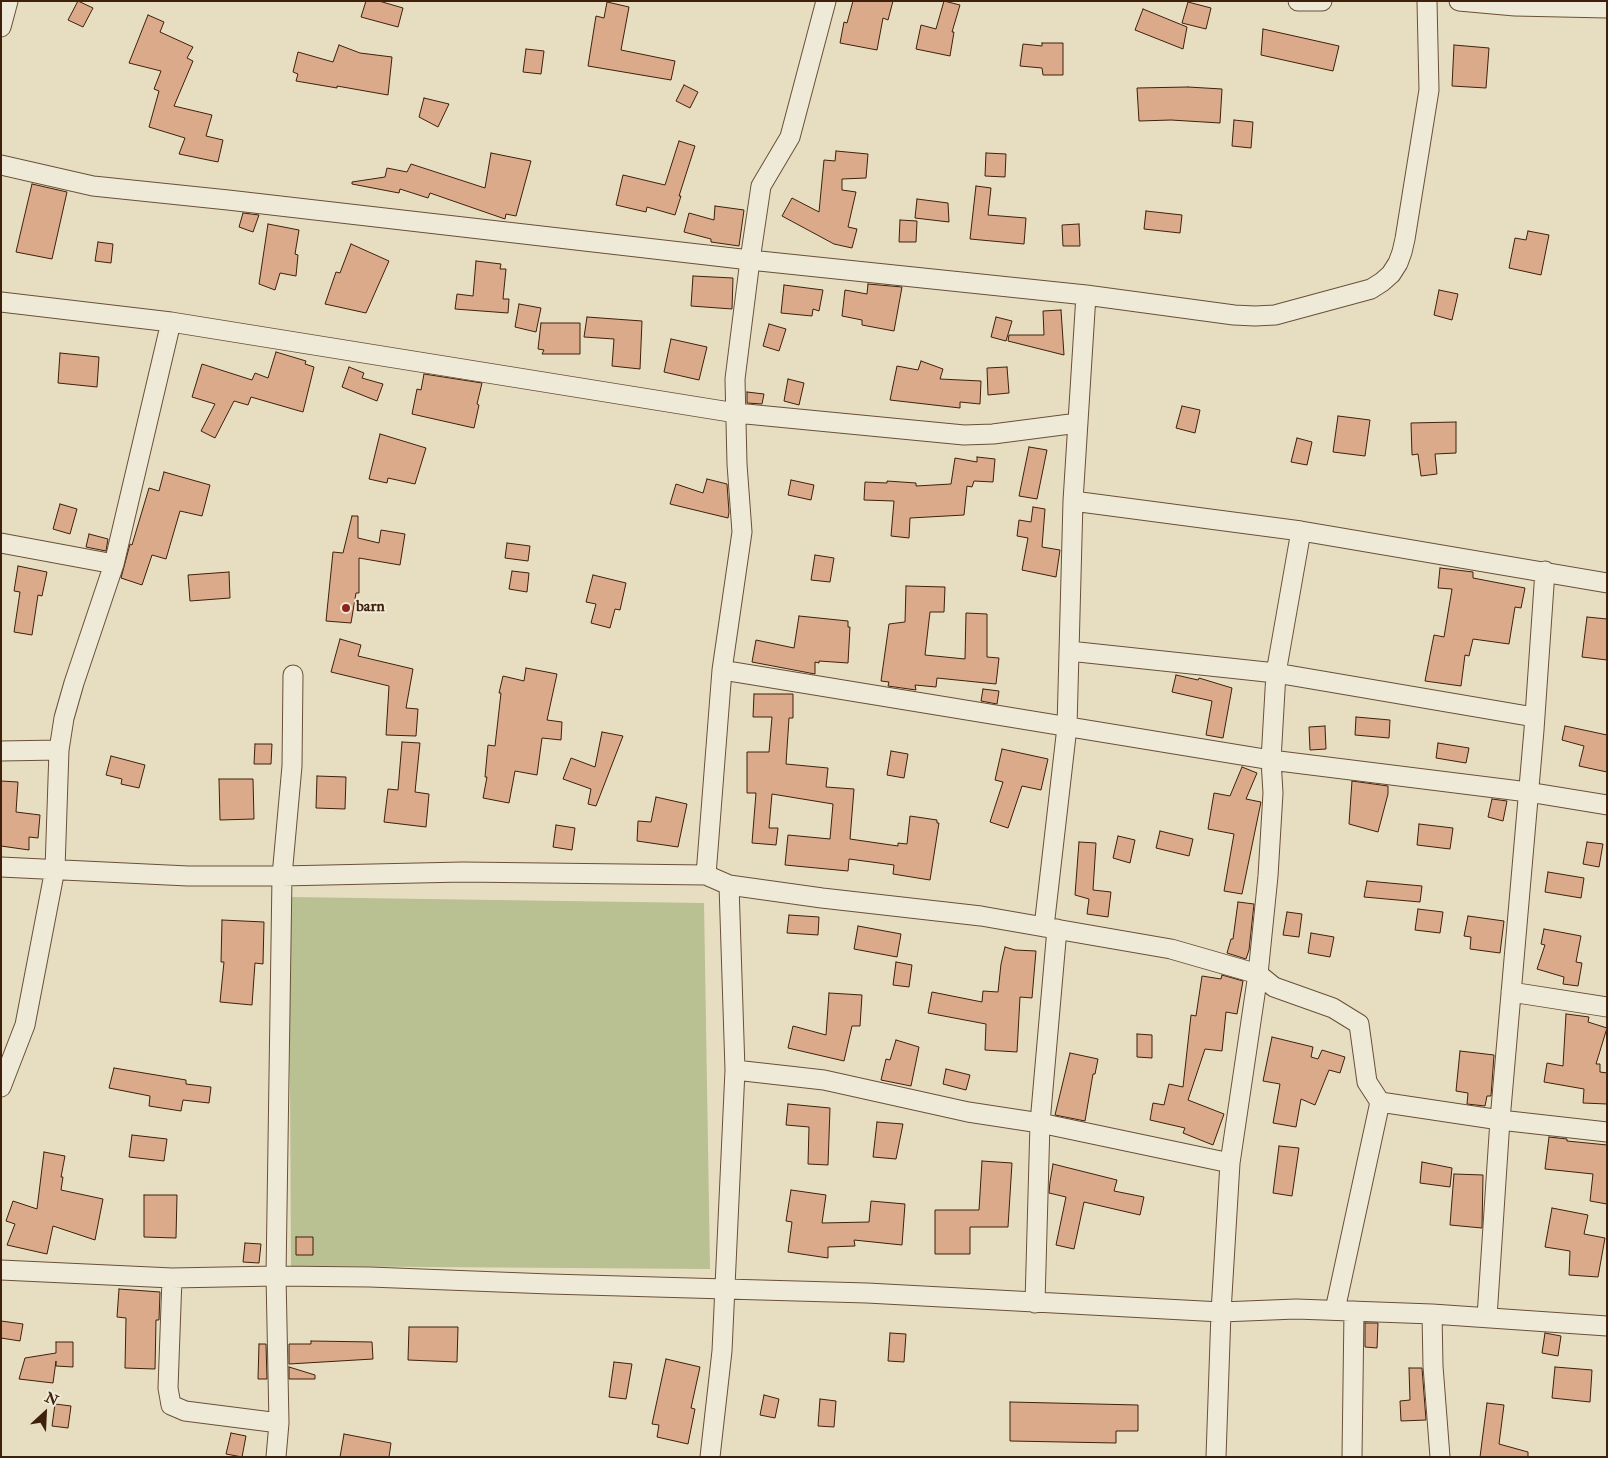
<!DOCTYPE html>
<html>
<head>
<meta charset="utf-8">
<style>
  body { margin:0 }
  #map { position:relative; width:1608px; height:1458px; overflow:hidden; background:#e7dec1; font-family:"IM FELL Double Pica",serif }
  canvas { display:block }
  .frame { position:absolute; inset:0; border:2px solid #3f200b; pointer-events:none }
  .north { position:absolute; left:20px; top:1388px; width:50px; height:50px; -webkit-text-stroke:4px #efead7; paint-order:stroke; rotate:25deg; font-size:14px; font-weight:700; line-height:20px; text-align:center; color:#3f200b }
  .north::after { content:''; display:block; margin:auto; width:18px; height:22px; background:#3f200b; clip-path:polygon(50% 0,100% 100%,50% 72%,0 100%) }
</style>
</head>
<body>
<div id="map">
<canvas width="1608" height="1458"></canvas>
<div class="frame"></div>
<div class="north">N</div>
</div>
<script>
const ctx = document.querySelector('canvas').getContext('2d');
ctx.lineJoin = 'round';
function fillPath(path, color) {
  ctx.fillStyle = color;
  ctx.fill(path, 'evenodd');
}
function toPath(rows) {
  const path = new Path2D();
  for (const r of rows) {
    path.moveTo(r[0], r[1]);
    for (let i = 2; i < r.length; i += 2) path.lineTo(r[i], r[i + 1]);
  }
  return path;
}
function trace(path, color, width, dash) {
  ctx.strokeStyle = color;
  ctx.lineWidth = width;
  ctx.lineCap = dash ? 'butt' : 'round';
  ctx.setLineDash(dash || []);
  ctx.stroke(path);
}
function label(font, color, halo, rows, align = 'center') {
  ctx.font = font + ' "IM FELL Double Pica",serif';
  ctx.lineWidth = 4;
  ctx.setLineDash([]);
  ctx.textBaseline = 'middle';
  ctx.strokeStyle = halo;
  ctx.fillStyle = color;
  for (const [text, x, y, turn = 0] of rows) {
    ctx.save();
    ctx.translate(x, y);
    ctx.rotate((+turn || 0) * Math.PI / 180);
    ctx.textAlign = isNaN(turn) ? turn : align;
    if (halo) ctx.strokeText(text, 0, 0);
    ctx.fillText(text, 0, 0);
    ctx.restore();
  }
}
const green = toPath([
  [289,897,704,903,710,1269,291,1266]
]);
const building = toPath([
  [78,1,93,8,83,27,68,20,78,1],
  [366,1,379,1,403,8,398,27,361,17,366,1],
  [853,1,893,1,888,20,883,18,877,50,840,43,844,22,847,23,853,1],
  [944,1,960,5,952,32,954,32,950,56,916,49,921,25,936,29,944,1],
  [607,2,629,7,621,50,675,61,671,80,588,66,596,16,604,18,607,2],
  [1188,2,1211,8,1206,29,1182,23,1188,2],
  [1143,9,1187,27,1183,49,1135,30,1143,9],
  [148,15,164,22,160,32,193,47,187,58,193,61,174,106,212,115,206,136,223,140,218,162,179,154,185,138,149,127,159,91,154,89,161,71,129,63,148,15],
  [1263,29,1339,46,1333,71,1261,55,1263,29],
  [1042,43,1063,43,1063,75,1043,75,1042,68,1020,66,1023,44,1042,46,1042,43],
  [339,45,360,53,392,57,388,95,337,86,337,88,296,81,298,74,293,72,298,52,333,62,339,45],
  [1454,45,1489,48,1486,88,1452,86,1454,45],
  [526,49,544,51,541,74,523,72,526,49],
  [684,85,698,92,690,108,676,101,684,85],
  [1188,87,1222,89,1220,123,1171,120,1139,121,1137,88,1188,87],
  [424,98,449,104,438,127,419,117,424,98],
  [1234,120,1253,122,1251,148,1232,146,1234,120],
  [679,141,695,146,679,196,681,196,675,215,647,207,646,212,616,205,623,175,665,185,679,141],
  [836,151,868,154,866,178,842,179,842,190,856,192,848,227,857,229,852,248,834,244,782,216,792,198,819,212,824,160,835,161,836,151],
  [491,153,531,161,516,216,506,214,505,219,430,193,428,198,400,189,399,193,352,184,352,182,385,177,387,168,407,172,411,164,485,188,491,153],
  [986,153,1006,154,1005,177,985,176,986,153],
  [32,184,67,192,52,259,16,252,32,184],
  [976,186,991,188,988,215,1026,218,1024,244,970,239,976,186],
  [917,199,948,203,949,222,915,218,917,199],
  [715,206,744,210,739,246,711,242,711,239,684,232,689,213,714,220,715,206],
  [1146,211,1182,215,1180,233,1144,229,1146,211],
  [243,213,259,215,253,232,239,227,243,213],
  [900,220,917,221,916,242,899,242,900,220],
  [268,224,299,230,295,254,298,255,296,276,280,273,275,290,259,284,268,224],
  [1079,224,1080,246,1063,246,1062,225,1079,224],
  [1528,231,1549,235,1541,275,1509,268,1515,238,1526,240,1528,231],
  [98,242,113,244,111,263,95,261,98,242],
  [351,244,389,261,366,313,325,304,336,272,340,273,351,244],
  [476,261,501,264,500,269,506,269,503,299,509,299,508,313,455,309,457,294,473,296,476,261],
  [693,276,733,278,732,309,691,306,693,276],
  [868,284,902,287,894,331,862,325,862,320,842,316,845,290,867,294,868,284],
  [784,285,823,290,819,311,813,309,812,316,781,313,784,285],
  [1439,290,1458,294,1452,320,1434,315,1439,290],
  [519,304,541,308,536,332,515,327,519,304],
  [1061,310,1064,355,1008,341,1009,335,1044,335,1043,311,1061,310],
  [587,317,642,321,640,369,612,366,614,339,584,337,587,317],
  [996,317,1012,321,1006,341,991,337,996,317],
  [541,323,580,323,580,354,542,354,544,350,538,349,541,323],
  [769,324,786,329,779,351,763,346,769,324],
  [671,339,707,347,699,380,664,372,671,339],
  [276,352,306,361,305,364,314,367,303,412,251,397,248,405,234,401,215,438,201,431,215,404,192,397,202,364,252,380,255,373,268,378,276,352],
  [60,353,99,357,97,387,58,383,60,353],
  [921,361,943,369,940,379,981,381,980,404,960,402,960,408,890,400,897,366,918,370,921,361],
  [349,367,364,373,362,378,383,384,377,401,342,387,349,367],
  [1007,367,1009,393,988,395,987,368,1007,367],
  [424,374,482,383,477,404,479,405,474,428,412,414,417,389,421,390,424,374],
  [788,379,804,383,799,405,784,401,788,379],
  [747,392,764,394,762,404,747,403,747,392],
  [1182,406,1200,410,1195,433,1176,428,1182,406],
  [1338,416,1370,420,1365,456,1333,452,1338,416],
  [1456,422,1456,453,1435,454,1437,474,1421,476,1418,454,1412,455,1411,423,1456,422],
  [380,434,426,448,415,484,388,478,387,483,369,479,380,434],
  [1297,438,1312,442,1307,465,1291,462,1297,438],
  [1029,447,1047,450,1037,499,1019,496,1029,447],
  [977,457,995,459,993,482,974,481,972,487,967,486,964,515,910,518,909,538,891,536,894,501,864,500,865,482,887,483,887,481,916,483,916,486,951,484,955,458,977,462,977,457],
  [164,472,210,485,202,516,180,511,166,559,152,555,142,585,121,578,130,544,132,545,149,488,159,491,164,472],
  [707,479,727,484,729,512,728,518,670,504,676,484,703,493,707,479],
  [791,480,814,485,811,500,788,495,791,480],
  [60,504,77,509,70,534,53,529,60,504],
  [1033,507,1045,509,1042,547,1060,550,1056,577,1022,570,1028,538,1017,536,1019,520,1031,522,1033,507],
  [352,516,358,516,358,538,379,543,381,530,405,534,400,565,359,558,359,593,356,593,351,623,326,621,333,552,343,553,352,516],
  [89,534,108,539,106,551,86,547,89,534],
  [507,543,530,546,528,561,505,558,507,543],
  [815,555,834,558,830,582,811,580,815,555],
  [18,566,47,572,42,596,38,595,32,635,14,632,20,592,14,591,18,566],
  [1440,568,1473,572,1473,578,1525,588,1521,608,1515,607,1509,644,1473,639,1469,656,1465,655,1461,686,1425,681,1434,635,1444,637,1452,589,1438,588,1440,568],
  [512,571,529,573,527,592,509,589,512,571],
  [229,572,230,598,190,601,188,575,229,572],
  [593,575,626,583,620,610,615,609,610,628,591,623,596,604,586,602,593,575],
  [906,586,945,587,944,612,930,612,925,655,965,659,966,613,987,614,987,657,999,658,996,684,937,678,936,687,915,685,916,690,888,686,889,682,881,681,889,624,905,622,906,586],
  [799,616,848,621,848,627,850,627,848,663,819,661,819,663,815,662,815,674,752,662,756,640,794,648,799,616],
  [1587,617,1607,619,1607,660,1582,657,1587,617],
  [340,639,361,645,358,656,413,669,406,708,418,709,416,736,386,735,389,686,331,672,340,639],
  [526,668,557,674,547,720,562,722,561,740,542,738,537,775,515,771,509,803,483,798,487,777,485,777,488,745,495,746,501,693,499,693,503,676,524,681,526,668],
  [1176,675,1198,680,1199,678,1232,688,1223,738,1206,735,1212,701,1172,692,1176,675],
  [983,689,999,691,997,704,981,701,983,689],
  [754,694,793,694,793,718,789,718,786,764,828,768,826,787,854,789,850,839,898,846,898,843,907,844,910,816,937,820,937,823,939,823,930,880,893,874,894,865,849,859,848,871,785,865,788,835,830,839,833,804,772,794,769,828,778,828,776,845,752,843,756,793,747,793,747,752,769,752,772,717,753,717,754,694],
  [1356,717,1390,720,1389,738,1355,735,1356,717],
  [1325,726,1326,749,1310,750,1309,727,1325,726],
  [1565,726,1607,735,1607,772,1579,766,1584,746,1562,740,1565,726],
  [602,732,623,736,596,806,588,804,591,789,563,779,571,758,595,767,602,732],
  [402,742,420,743,415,792,429,794,426,827,384,822,388,789,398,790,402,742],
  [1438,743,1469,748,1466,763,1436,758,1438,743],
  [255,744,272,744,271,764,254,764,255,744],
  [1002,749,1048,759,1041,790,1022,786,1008,828,990,822,1003,782,995,780,1002,749],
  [891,751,908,754,904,778,887,775,891,751],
  [111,756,145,765,139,788,121,784,122,779,106,775,111,756],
  [1242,767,1257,773,1246,799,1261,802,1242,894,1224,891,1234,834,1208,829,1214,793,1230,796,1242,767],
  [317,776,346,777,345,809,316,808,317,776],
  [219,779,253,779,254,819,220,820,219,779],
  [1,781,18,782,16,812,40,815,38,838,29,837,29,850,1,846,1,781],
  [1352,781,1388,786,1388,794,1378,832,1349,824,1352,781],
  [656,797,687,804,678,847,637,841,638,821,651,822,656,797],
  [1492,799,1507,801,1503,821,1488,817,1492,799],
  [1419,824,1453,828,1450,849,1417,845,1419,824],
  [556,825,575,828,572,850,553,847,556,825],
  [1160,831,1193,839,1189,856,1156,848,1160,831],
  [1118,836,1135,840,1130,863,1113,858,1118,836],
  [1079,842,1096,843,1093,890,1111,892,1108,917,1087,914,1089,899,1075,895,1079,842],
  [1587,842,1603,844,1599,867,1583,864,1587,842],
  [1548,872,1584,878,1581,898,1545,892,1548,872],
  [1367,881,1422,886,1420,902,1364,897,1367,881],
  [1238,902,1254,904,1249,950,1246,959,1227,953,1231,939,1233,939,1238,902],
  [1418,909,1443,912,1440,933,1415,930,1418,909],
  [1287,912,1302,914,1299,937,1283,935,1287,912],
  [789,915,819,917,818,935,787,933,789,915],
  [1468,916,1504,921,1500,953,1470,949,1471,937,1464,936,1468,916],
  [222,920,264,922,263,964,255,963,252,1005,220,1002,224,962,221,962,222,920],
  [858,926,901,934,897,957,854,949,858,926],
  [1544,929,1581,936,1576,962,1582,963,1578,986,1563,984,1564,977,1537,969,1545,945,1541,944,1544,929],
  [1311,933,1334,937,1330,957,1308,953,1311,933],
  [1005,947,1015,950,1036,951,1032,998,1020,997,1017,1052,985,1050,986,1024,928,1013,932,992,982,1002,983,991,998,992,1001,964,1005,947],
  [896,962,912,965,909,987,893,985,896,962],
  [1222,975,1243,981,1237,1014,1226,1012,1222,1051,1205,1049,1188,1100,1224,1114,1213,1145,1183,1133,1185,1128,1150,1120,1153,1103,1164,1105,1169,1084,1183,1087,1191,1015,1196,1016,1202,976,1221,979,1222,975],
  [829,993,862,995,860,1026,852,1026,844,1061,788,1048,793,1026,826,1035,829,993],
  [1566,1014,1589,1017,1588,1022,1607,1028,1596,1064,1600,1064,1600,1072,1607,1073,1607,1104,1583,1103,1584,1089,1544,1082,1547,1063,1563,1066,1566,1014],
  [1137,1034,1152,1035,1152,1058,1137,1057,1137,1034],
  [1272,1037,1313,1047,1311,1057,1318,1059,1322,1050,1345,1057,1340,1073,1329,1070,1315,1105,1301,1099,1296,1127,1273,1123,1280,1084,1263,1081,1272,1037],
  [896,1040,919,1047,911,1086,881,1080,886,1059,890,1060,896,1040],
  [1460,1051,1494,1055,1491,1096,1487,1096,1485,1106,1467,1104,1468,1093,1456,1091,1460,1051],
  [1070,1053,1098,1059,1095,1074,1093,1074,1085,1121,1055,1115,1070,1053],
  [114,1068,186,1080,186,1084,211,1087,209,1103,183,1100,181,1111,149,1106,150,1096,109,1088,114,1068],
  [946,1069,970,1075,966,1090,943,1084,946,1069],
  [788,1104,830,1108,828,1165,808,1164,809,1127,786,1125,788,1104],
  [877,1122,903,1124,896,1159,873,1157,877,1122],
  [132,1135,167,1139,164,1161,129,1157,132,1135],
  [1549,1137,1567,1139,1567,1141,1607,1145,1607,1204,1590,1201,1593,1174,1545,1169,1549,1137],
  [1279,1146,1299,1148,1292,1196,1273,1193,1279,1146],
  [44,1152,65,1156,61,1177,63,1177,61,1190,103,1199,95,1240,53,1226,47,1254,7,1245,15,1224,6,1221,13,1201,37,1209,44,1152],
  [982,1161,1012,1163,1008,1227,970,1227,970,1254,935,1254,935,1210,979,1210,982,1161],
  [1422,1162,1452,1168,1450,1187,1420,1183,1422,1162],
  [1053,1164,1117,1180,1114,1191,1144,1197,1140,1215,1084,1202,1074,1249,1056,1245,1066,1197,1049,1193,1050,1182,1053,1164],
  [1454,1174,1483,1175,1482,1228,1450,1225,1454,1174],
  [791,1190,826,1195,822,1223,869,1222,871,1201,905,1204,902,1245,854,1240,855,1246,828,1247,828,1258,788,1252,792,1222,786,1221,791,1190],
  [144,1195,177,1195,176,1238,144,1237,144,1195],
  [1552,1208,1588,1215,1584,1234,1605,1238,1598,1277,1569,1275,1570,1251,1545,1247,1552,1208],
  [296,1237,313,1237,313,1255,296,1255,296,1237],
  [245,1243,261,1244,259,1263,243,1262,245,1243],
  [119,1289,160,1292,159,1320,156,1320,155,1369,125,1368,126,1318,117,1317,119,1289],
  [1,1321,23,1324,20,1341,1,1338,1,1321],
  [1365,1323,1378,1323,1377,1348,1365,1347,1365,1323],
  [409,1327,458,1327,457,1362,408,1360,409,1327],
  [890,1333,906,1334,904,1362,888,1361,890,1333],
  [1545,1333,1561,1336,1558,1356,1542,1353,1545,1333],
  [311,1341,372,1342,373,1359,289,1364,289,1344,311,1344,311,1341],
  [56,1342,73,1342,73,1367,56,1366,56,1361,53,1383,19,1379,25,1358,56,1353,56,1342],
  [259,1344,266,1344,267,1379,258,1379,259,1344],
  [666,1359,700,1367,691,1408,695,1409,688,1444,657,1437,659,1425,652,1424,666,1359],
  [614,1362,632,1364,626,1399,609,1397,614,1362],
  [289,1367,315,1375,315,1379,289,1379,289,1367],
  [1555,1367,1592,1370,1590,1402,1552,1398,1555,1367],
  [1409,1368,1422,1368,1426,1420,1401,1421,1400,1401,1410,1400,1409,1368],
  [764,1395,779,1399,775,1418,760,1415,764,1395],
  [820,1399,836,1401,834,1427,818,1426,820,1399],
  [1010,1402,1138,1405,1138,1431,1116,1431,1116,1443,1010,1441,1010,1402],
  [1487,1403,1504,1405,1499,1444,1528,1452,1528,1457,1480,1457,1487,1403],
  [55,1404,71,1406,68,1428,52,1426,55,1404],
  [231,1433,246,1436,242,1457,226,1454,231,1433],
  [344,1434,391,1443,389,1457,340,1457,344,1434]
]);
const street = toPath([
  [1298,1,1322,1],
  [1459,1,1515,6,1607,8],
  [1,27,8,1],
  [1,165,93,186,228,200,750,260,1086,295,1234,315,1255,316,1275,315,1371,289,1382,282,1391,274,1398,263,1402,252,1405,239,1429,90,1427,1],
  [1,302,171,322,736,413,964,435,993,434,1078,423],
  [1073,501,1301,531,1607,583],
  [1,543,114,564],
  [1069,651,1276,673,1534,717],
  [722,670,1271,760,1528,792,1607,805],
  [1,751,59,750],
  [1,867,188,876,282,876,463,872,706,875,729,885,822,898,981,916,1090,935,1171,949,1258,974,1274,987,1333,1008,1359,1024,1367,1082,1380,1102,1335,1310],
  [706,875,722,670,742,532,737,464,735,379,750,260,761,186,790,137,826,1],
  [1044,927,1067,727,1073,501,1086,295],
  [1511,992,1607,1007],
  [735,1070,824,1080,968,1112,1040,1123,1230,1163],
  [1,1087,25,1025,55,869,59,750,64,718,74,683,114,564,171,322],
  [1380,1102,1500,1120,1607,1132],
  [1,1270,172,1278,276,1276,370,1277,550,1284,867,1293,1221,1312,1296,1309,1432,1314,1607,1326],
  [172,1278,168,1388,171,1405,185,1411,279,1423],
  [1035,1303,1040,1123,1057,929],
  [1432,1314,1433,1366,1440,1457],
  [1487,1317,1500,1120,1534,730,1545,571],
  [276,1457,279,1423,276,1276,282,876,292,766,293,675],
  [710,1457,722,1351,735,1070,729,885],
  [1216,1457,1221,1312,1230,1163,1258,974,1268,876,1273,793,1271,760,1276,673,1301,531],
  [1352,1457,1354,1311]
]);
const markers = [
  [346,608,5,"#8f2418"]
];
const poiNames = [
  ["barn",356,608]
];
fillPath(green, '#b9c091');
fillPath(building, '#daaa8a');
trace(building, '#3f200b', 1);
trace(street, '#695038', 21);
trace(street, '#efead7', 19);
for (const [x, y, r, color] of markers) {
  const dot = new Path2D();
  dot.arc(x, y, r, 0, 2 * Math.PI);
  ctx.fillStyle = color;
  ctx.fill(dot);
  trace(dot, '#efead7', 2);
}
label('bold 16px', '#3f200b', '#efead7', poiNames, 'left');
</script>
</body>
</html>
